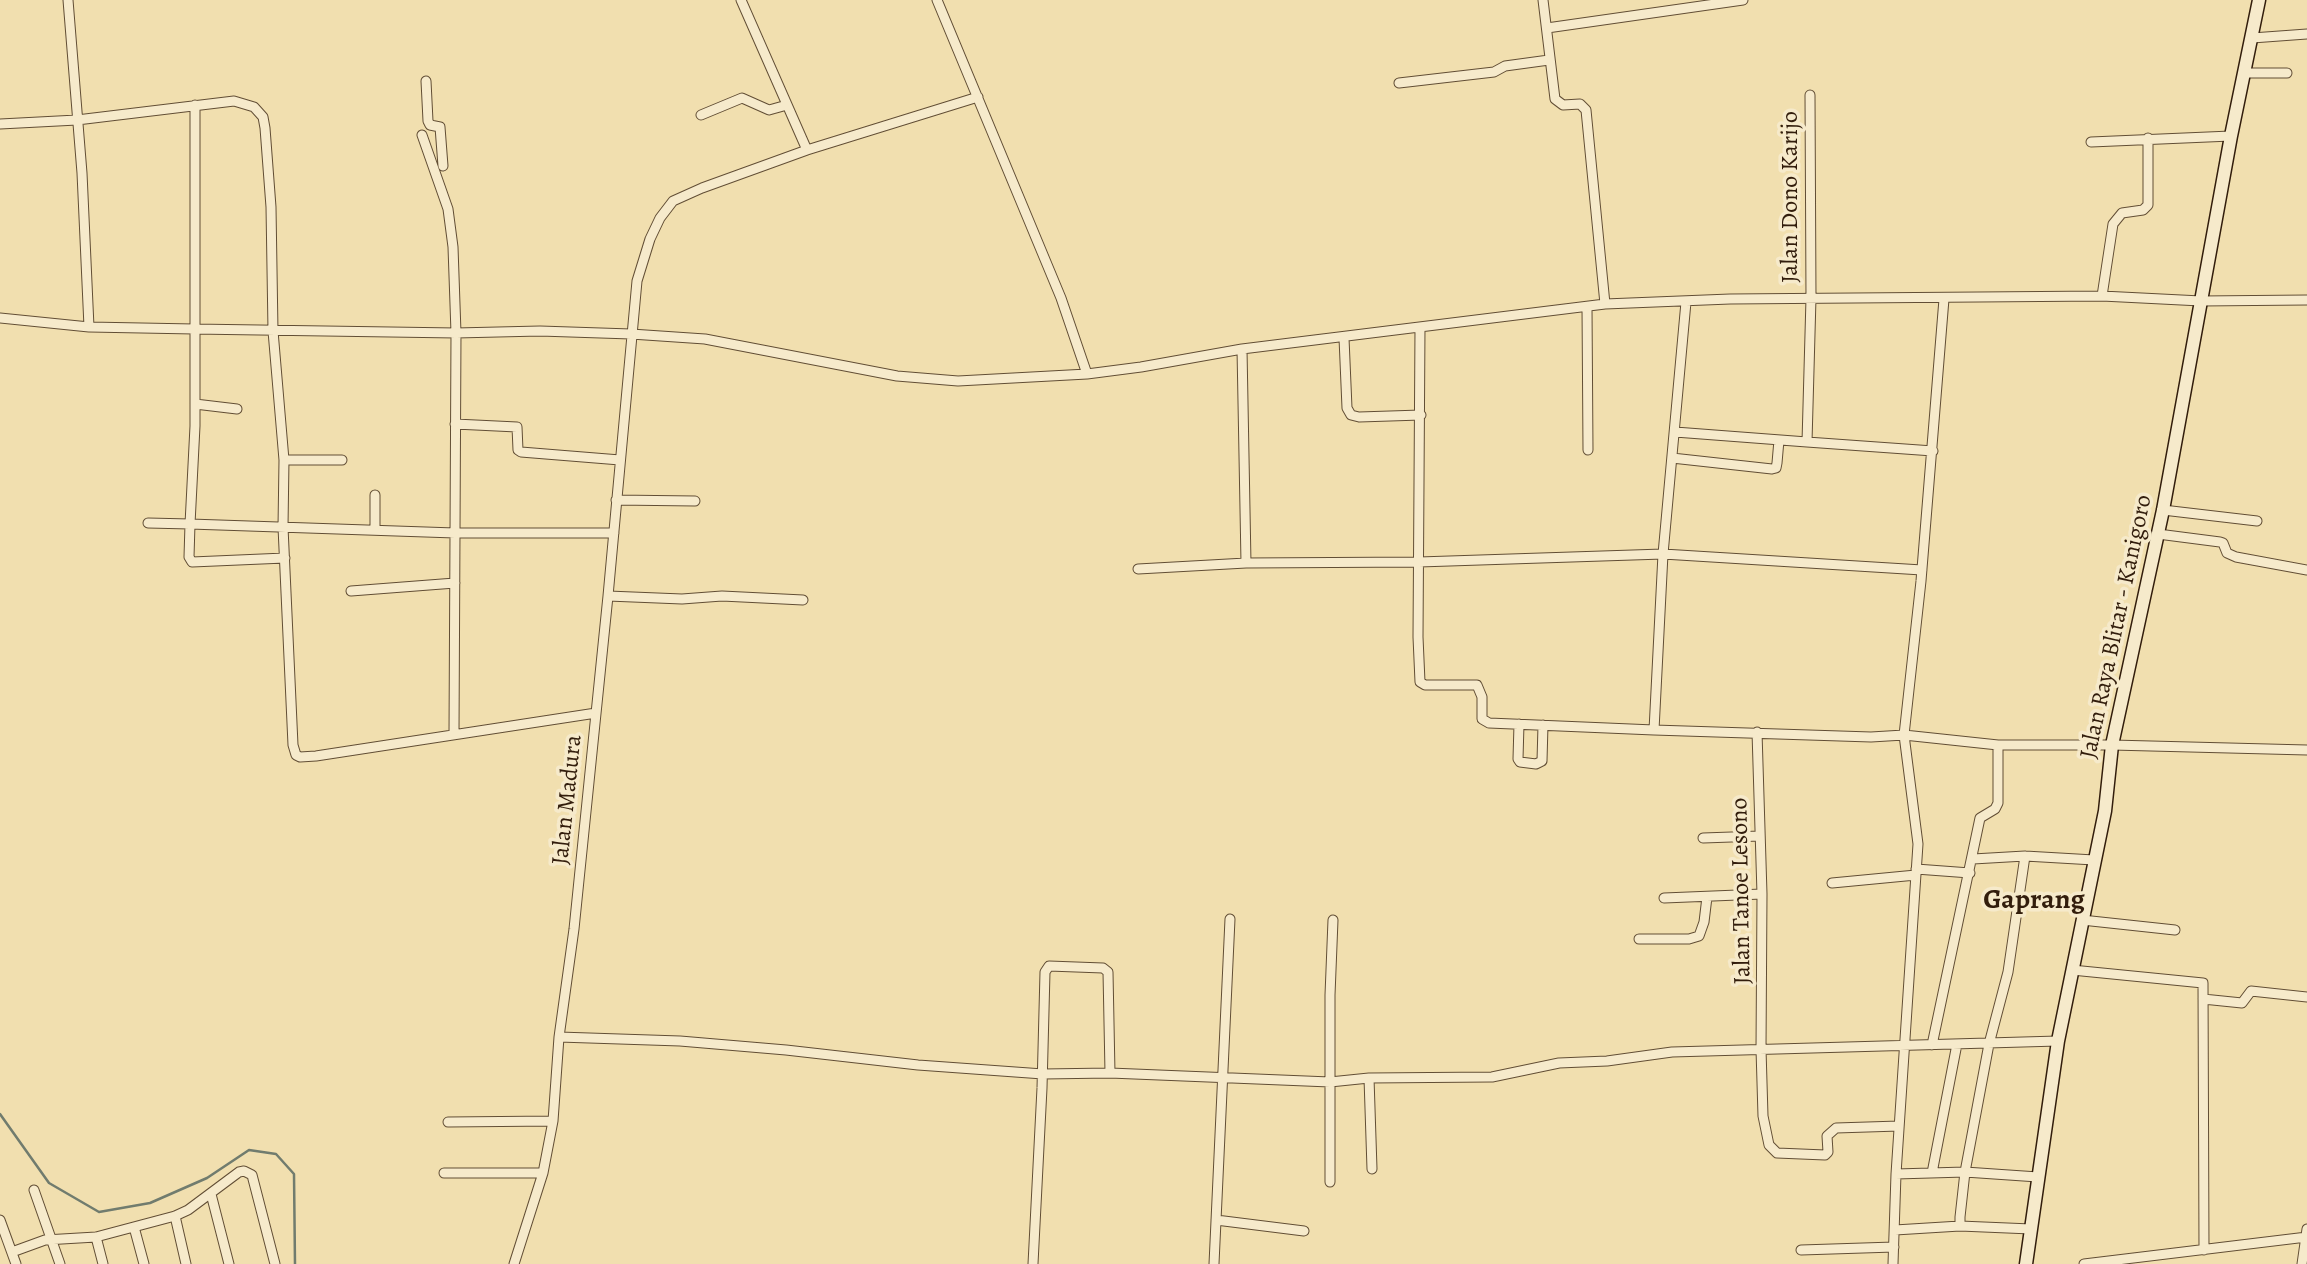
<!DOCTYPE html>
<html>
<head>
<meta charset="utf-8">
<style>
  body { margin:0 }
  canvas { display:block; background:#f1dfaf }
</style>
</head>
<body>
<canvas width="2307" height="1264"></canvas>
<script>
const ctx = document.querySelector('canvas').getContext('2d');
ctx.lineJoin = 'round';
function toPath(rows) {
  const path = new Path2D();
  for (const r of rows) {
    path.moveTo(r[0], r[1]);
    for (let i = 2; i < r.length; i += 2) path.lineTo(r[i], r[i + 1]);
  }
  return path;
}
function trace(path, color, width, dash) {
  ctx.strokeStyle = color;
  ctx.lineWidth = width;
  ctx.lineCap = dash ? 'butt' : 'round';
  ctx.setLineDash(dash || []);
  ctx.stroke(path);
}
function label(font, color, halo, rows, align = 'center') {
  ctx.font = font + ' Alegreya,serif';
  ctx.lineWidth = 7;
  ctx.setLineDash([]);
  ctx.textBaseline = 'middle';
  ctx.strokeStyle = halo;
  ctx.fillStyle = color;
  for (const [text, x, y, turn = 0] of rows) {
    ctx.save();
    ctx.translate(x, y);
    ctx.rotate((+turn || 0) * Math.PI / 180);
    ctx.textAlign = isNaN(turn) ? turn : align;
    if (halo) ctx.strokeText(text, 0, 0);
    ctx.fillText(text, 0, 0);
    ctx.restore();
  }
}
const stream = toPath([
  [0,1114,49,1183,99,1212,150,1203,207,1178,249,1150,276,1154,294,1174,295,1264]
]);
const street = toPath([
  [68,0,82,173,89,327],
  [937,0,1061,298,1087,374],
  [1543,0,1555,99,1563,105,1580,104,1586,110,1605,304],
  [1547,28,1743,0],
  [2252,38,2307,34],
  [2245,73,2287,73],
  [426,81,428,121,430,125,440,127,443,166],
  [1399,83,1494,72,1505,66,1549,60],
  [1810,95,1811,298,1807,442,1933,451],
  [195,105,195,426,190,524,455,533,614,533],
  [701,115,742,98,769,110,787,105],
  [0,124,77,120,234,101,254,107,263,117,265,128,271,207,273,331,284,460,283,527,293,745,296,755,300,757,316,756,596,713],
  [422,135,448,209,453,247,456,333,454,733],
  [2091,142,2231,136],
  [807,150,978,97],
  [2102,296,2113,224,2122,213,2143,210,2148,205,2148,138],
  [1686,302,1663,554,1654,730,1871,737,1904,735,1998,745,2112,745,2307,750],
  [1587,307,1588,450],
  [0,318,89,327,194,329,456,333,540,331,631,334,705,339,897,376,958,381,1087,374,1141,367,1242,349,1605,304,1730,299,2102,296,2201,301,2307,300],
  [1420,328,1418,637,1420,682,1425,685,1477,685,1482,697,1482,719,1489,723,1654,730],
  [1344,338,1347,408,1351,415,1359,417,1421,415],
  [1242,349,1246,563,1419,562,1663,554,1922,570],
  [195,404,237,409],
  [455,424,517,427,518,450,521,452,620,460],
  [1675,432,1807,442],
  [1672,458,1772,469,1776,468,1777,463,1779,440],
  [284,460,342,460],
  [616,500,695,501],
  [2163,510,2257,521],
  [148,523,190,524,189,557,192,562,285,558],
  [375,530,375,495],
  [2158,534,2220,542,2223,543,2227,553,2236,557,2307,570],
  [1138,569,1246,563],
  [351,591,455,583],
  [608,596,682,599,722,596,803,600],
  [1519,724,1518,759,1520,762,1536,764,1542,761,1543,725],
  [1757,732,1762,894,1761,1049,1763,1116,1769,1145,1777,1153,1825,1155,1828,1152,1827,1136,1836,1128,1899,1126],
  [1703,838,1760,836],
  [2025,856,2008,972,1989,1044,1965,1172,1960,1217,1960,1226,2031,1229],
  [1973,859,2025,856,2094,860],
  [1916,869,1970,873],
  [1832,883,1916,875],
  [1664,898,1762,894],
  [2082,920,2175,930],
  [1639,939,1689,939,1699,936,1704,922,1707,897],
  [2072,970,2203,983,2204,1250],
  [2203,999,2242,1003,2251,991,2307,997],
  [559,1037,680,1041,786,1050,918,1065,1043,1074,1110,1073,1330,1082,1369,1078,1492,1077,1559,1063,1607,1061,1672,1052,2058,1041],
  [1932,1045,1980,818,1995,809,1998,803,1998,745],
  [1369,1078,1372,1169],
  [448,1122,553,1121],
  [444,1173,543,1173],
  [1932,1173,1957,1044],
  [1896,1174,1965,1172,2038,1177],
  [1330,1182,1330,995,1333,920],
  [34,1190,60,1264],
  [211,1194,229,1264],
  [175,1216,186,1264],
  [0,1220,16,1264],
  [1216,1220,1304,1231],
  [134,1227,144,1264],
  [1895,1230,1960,1226],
  [96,1237,103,1264],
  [1801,1250,1894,1247],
  [12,1252,45,1240,96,1237,175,1216,188,1210,239,1172,244,1171,252,1175,275,1264],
  [514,1264,543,1173,553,1121,559,1037,574,929,608,596,637,281,650,239,660,218,673,201,702,188,807,150,741,0],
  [1033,1264,1042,1088,1045,972,1049,966,1103,968,1108,972,1110,1073],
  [1214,1264,1230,919],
  [1893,1264,1896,1174,1918,844,1904,735,1921,581,1944,299],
  [2084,1264,2307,1237],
  [2302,1264,2307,1229]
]);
const secondary = toPath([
  [2026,1264,2058,1041,2105,811,2112,745,2163,510,2231,136,2259,0]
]);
const streetNames = [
  ["Jalan Dono Karijo",1791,197,-90],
  ["Jalan Raya Blitar - Kanigoro",2117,627,-78],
  ["Jalan Madura",568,800,-84],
  ["Jalan Tanoe Lesono",1742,891,-91]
];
const quarterNames = [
  ["Gaprang",2034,901]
];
trace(stream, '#717c6e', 2.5);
trace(street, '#624e35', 11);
trace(secondary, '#321d0c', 15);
trace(street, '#f6eacb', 9);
trace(secondary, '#f6eacb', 12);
label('24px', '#321d0c', '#f6eacb', streetNames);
label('bold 28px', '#321d0c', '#f6eacb', quarterNames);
</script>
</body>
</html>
